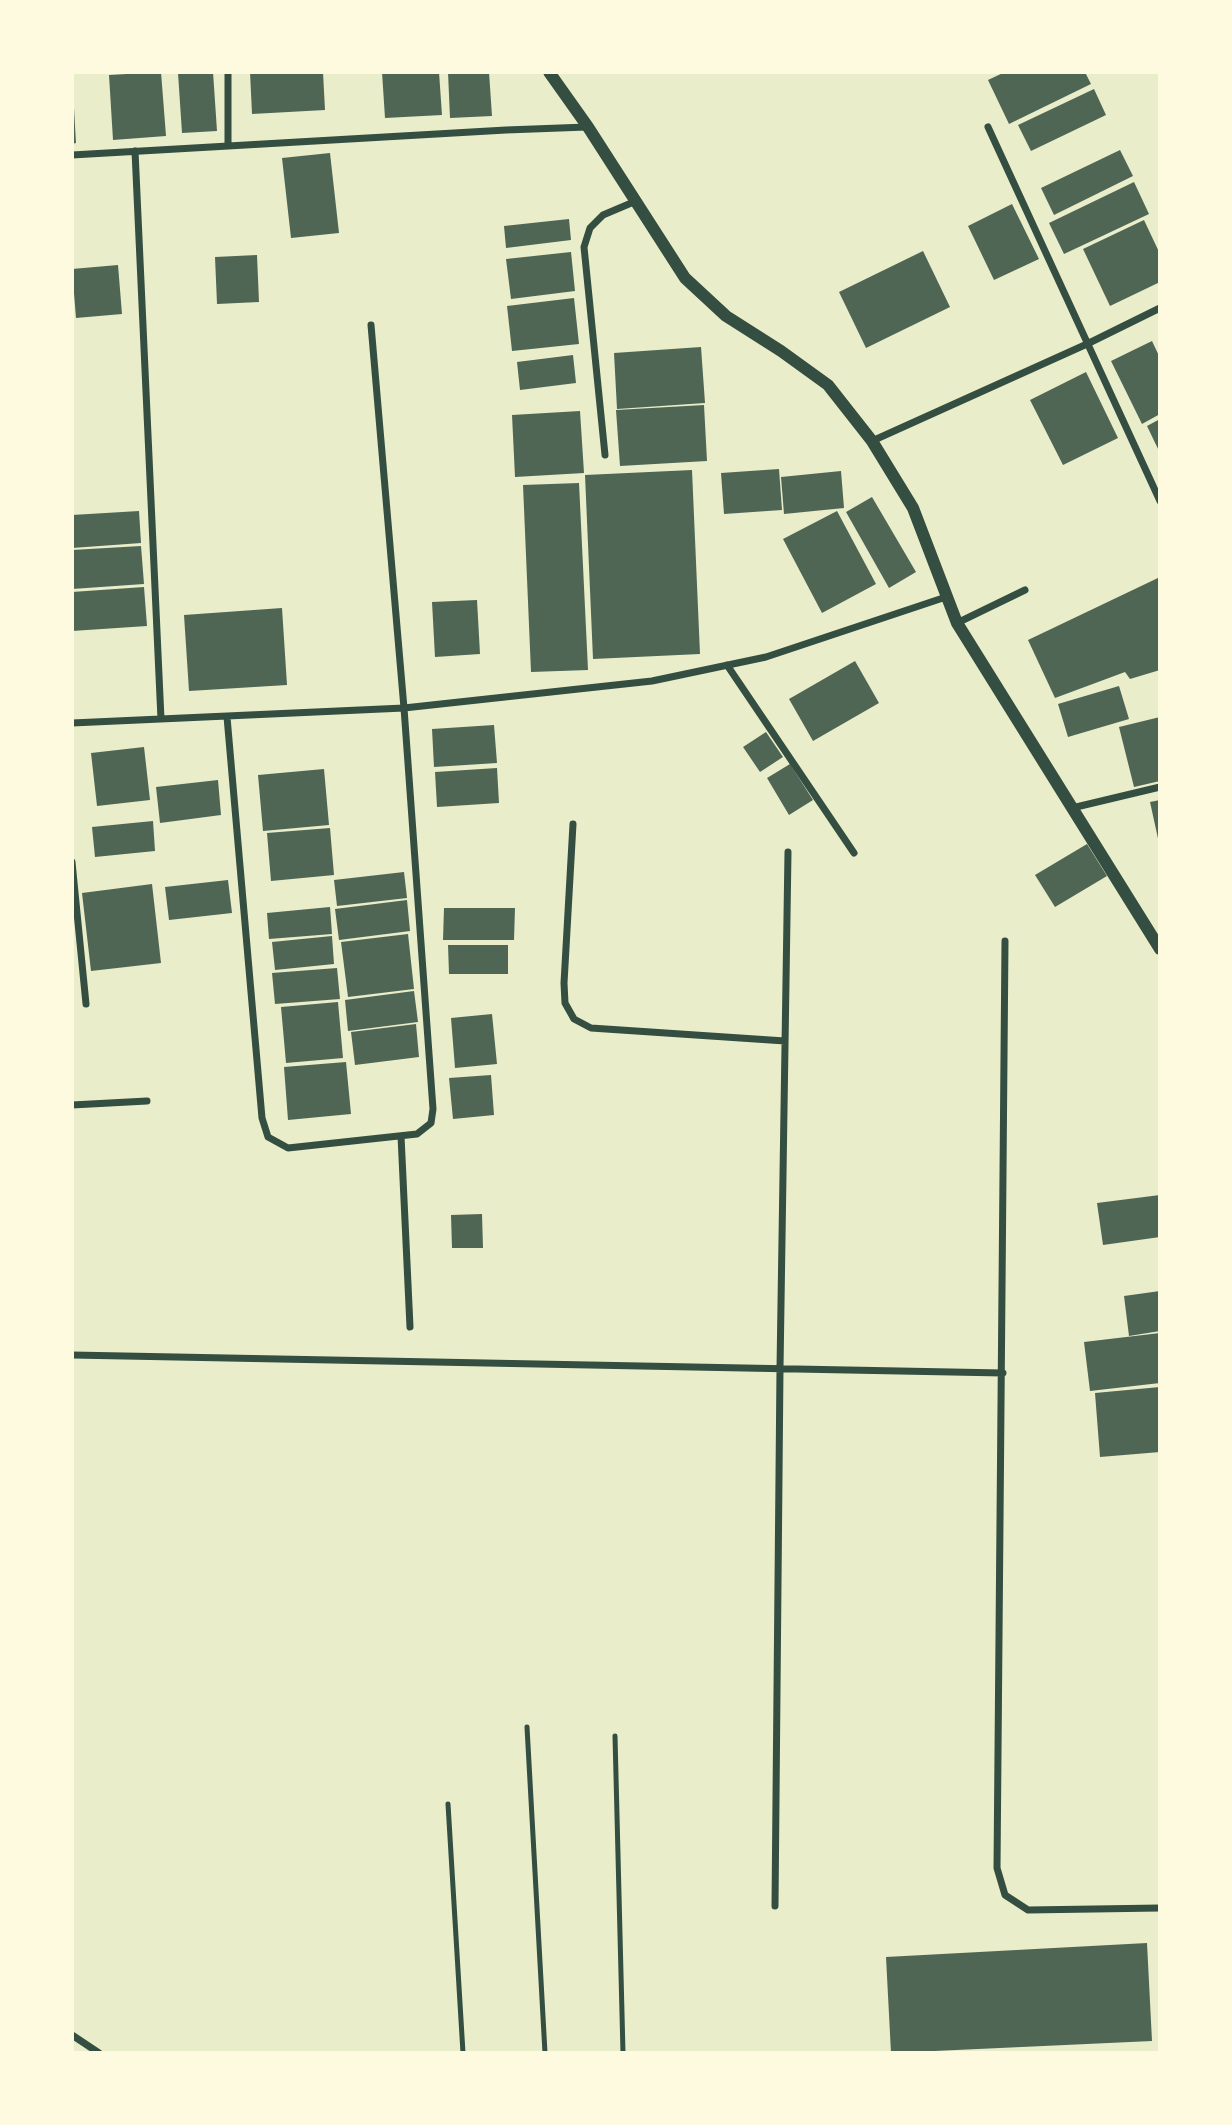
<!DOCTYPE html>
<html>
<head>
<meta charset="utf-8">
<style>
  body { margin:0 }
  #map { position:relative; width:1232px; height:2125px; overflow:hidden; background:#e9edc9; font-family:Arial,sans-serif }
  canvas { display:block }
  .frame { position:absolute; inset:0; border:74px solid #fefae0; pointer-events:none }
</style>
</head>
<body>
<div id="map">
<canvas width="1232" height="2125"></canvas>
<div class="frame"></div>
</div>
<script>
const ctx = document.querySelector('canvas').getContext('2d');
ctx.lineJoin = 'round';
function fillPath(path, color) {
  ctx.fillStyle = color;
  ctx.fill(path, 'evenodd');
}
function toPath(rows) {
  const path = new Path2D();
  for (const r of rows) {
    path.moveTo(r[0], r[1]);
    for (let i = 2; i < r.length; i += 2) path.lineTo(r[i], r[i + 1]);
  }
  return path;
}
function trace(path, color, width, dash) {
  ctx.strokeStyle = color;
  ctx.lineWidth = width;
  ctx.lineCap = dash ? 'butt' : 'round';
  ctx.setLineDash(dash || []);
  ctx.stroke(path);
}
const building = toPath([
  [161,72,166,136,113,140,109,75],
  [213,72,217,131,182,133,178,73],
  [250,72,323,72,325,110,252,114],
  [382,72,439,72,442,115,385,118],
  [448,72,489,72,492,116,450,118],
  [1005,72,1085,72,1091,84,1009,124,988,80],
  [1094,89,1106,115,1031,151,1018,125],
  [72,108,74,108,76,143,72,144],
  [1120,150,1133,176,1054,215,1041,188],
  [330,153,339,233,291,238,282,158],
  [1134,182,1149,214,1064,254,1049,223],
  [1012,204,1039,259,994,280,968,226],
  [569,219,571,240,506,248,504,226],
  [1144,220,1160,254,1160,282,1110,306,1083,249],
  [923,251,950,307,866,348,839,292],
  [571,252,575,291,511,299,506,259],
  [257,255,259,302,217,304,215,257],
  [118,265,122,314,76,318,72,269],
  [574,298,579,344,512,351,507,306],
  [1152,341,1160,358,1160,414,1142,424,1111,361],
  [701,347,705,403,617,409,614,353],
  [573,355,576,383,520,390,517,362],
  [1086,372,1118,438,1063,465,1030,400],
  [704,405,707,461,620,466,616,410],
  [580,411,584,473,515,477,512,415],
  [1160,419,1160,453,1147,426],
  [779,469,782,510,724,514,721,473],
  [692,470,700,654,593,659,585,475],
  [841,471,844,508,784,514,781,477],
  [579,483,588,670,531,672,523,485],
  [872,497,916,572,889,588,846,512],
  [139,511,141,543,72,548,72,515],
  [837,511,876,584,822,613,783,539],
  [141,546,144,584,72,589,72,550],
  [1160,577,1160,670,1130,679,1125,672,1055,698,1028,640],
  [144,587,147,626,72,631,72,592],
  [477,600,480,654,435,657,432,602],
  [282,608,287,685,189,691,184,615],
  [855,661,879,703,813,741,789,699],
  [1119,686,1129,719,1068,737,1058,704],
  [1160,717,1160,781,1134,787,1119,727],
  [494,725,497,763,434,767,432,729],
  [766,732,783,757,760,772,743,747],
  [144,747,150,800,97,806,91,753],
  [790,764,813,800,789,815,767,778],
  [497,768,499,803,437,807,435,772],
  [324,769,329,825,263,831,258,775],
  [218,780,221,815,160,823,156,787],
  [1160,800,1160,843,1159,843,1150,802],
  [153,821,155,851,95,857,92,827],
  [330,828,334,875,271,881,267,833],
  [1087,844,1107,876,1055,907,1035,875],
  [404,872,407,898,337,906,334,880],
  [228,880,232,913,169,920,165,887],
  [152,884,161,963,91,971,82,893],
  [407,900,410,931,339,940,335,909],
  [330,907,332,934,269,939,267,913],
  [444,908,515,908,514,940,443,940],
  [408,934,414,989,348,997,341,942],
  [332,936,334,964,275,970,272,942],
  [448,945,508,945,508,974,449,974],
  [337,968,340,999,275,1004,272,973],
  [414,991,418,1022,348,1031,345,1000],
  [338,1002,343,1058,286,1063,281,1007],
  [492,1014,497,1064,455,1068,451,1018],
  [416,1024,419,1057,355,1065,351,1032],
  [346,1062,351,1114,288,1120,284,1067],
  [491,1075,494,1115,453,1119,449,1078],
  [1160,1195,1160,1237,1103,1245,1097,1203],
  [482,1214,483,1248,452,1248,451,1215],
  [1160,1291,1160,1331,1129,1336,1124,1296],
  [1160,1333,1160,1383,1090,1391,1084,1342],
  [1160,1387,1160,1452,1100,1457,1095,1393],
  [1147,1943,1152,2041,891,2053,886,1957]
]);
const service = toPath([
  [527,1727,545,2053],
  [615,1736,623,2053],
  [448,1804,463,2053]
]);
const minor = toPath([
  [228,72,228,146],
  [988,127,1160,501],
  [135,151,161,719],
  [72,155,506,130,587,127],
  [872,441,1087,344,1160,308],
  [605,455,584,247,590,228,603,215,636,201],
  [957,623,1025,590],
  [727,665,854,853],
  [227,717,262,1118,268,1137,288,1148,417,1134,431,1123,433,1109,404,708,371,325],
  [72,723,404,708,652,681,766,657,946,597],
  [1072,808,1160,787],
  [573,824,564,983,565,1003,574,1019,591,1028,785,1041],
  [72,862,86,1004],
  [1005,941,997,1868,1005,1895,1028,1910,1160,1908],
  [72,1105,147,1101],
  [401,1136,410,1327],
  [72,1355,1003,1373],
  [775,1906,780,1368,788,852],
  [72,2035,99,2053]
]);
const tertiary = toPath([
  [549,72,588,127,685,278,726,316,781,351,828,385,872,441,913,508,957,623,1160,949]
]);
fillPath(building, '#4f6655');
trace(service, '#344e41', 5);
trace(minor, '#344e41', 7);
trace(tertiary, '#344e41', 12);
</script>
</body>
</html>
